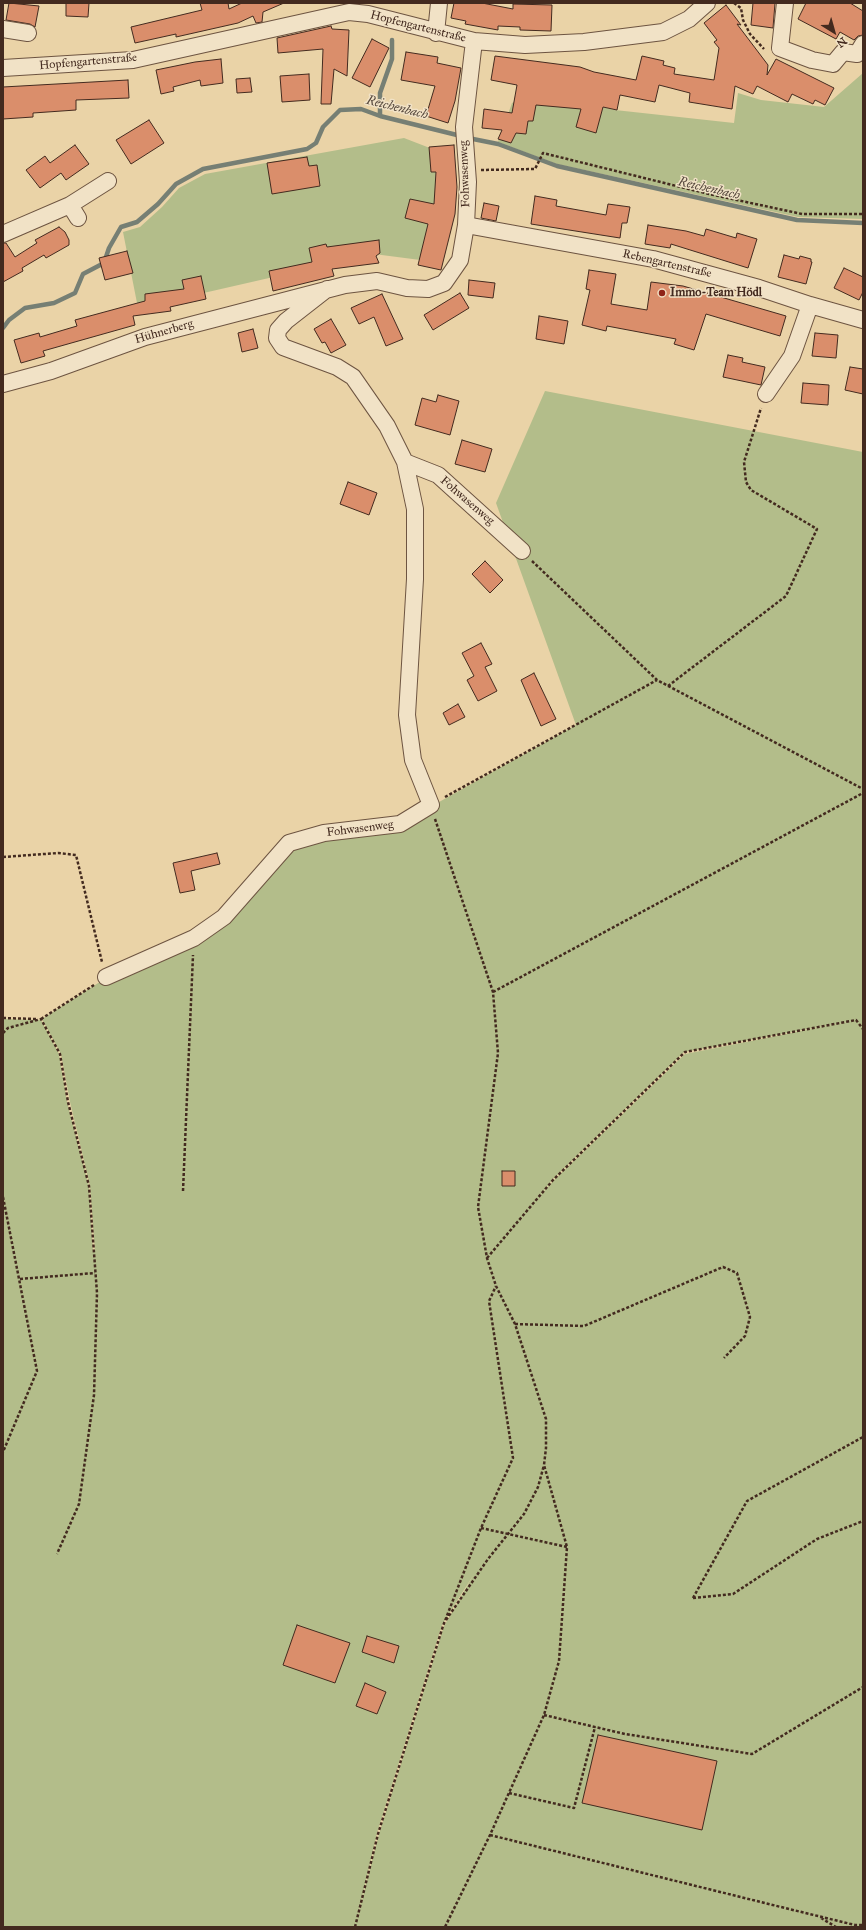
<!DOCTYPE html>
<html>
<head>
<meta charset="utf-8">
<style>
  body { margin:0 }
  #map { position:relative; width:866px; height:1930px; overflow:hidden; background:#ead3a7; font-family:"IM FELL Great Primer",serif }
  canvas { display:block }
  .frame { position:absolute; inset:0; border:4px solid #432a1f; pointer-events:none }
  .north { position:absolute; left:814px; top:12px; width:40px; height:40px; -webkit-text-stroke:3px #f1e2c6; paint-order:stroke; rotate:143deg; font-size:11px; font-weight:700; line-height:16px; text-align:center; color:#432a1f }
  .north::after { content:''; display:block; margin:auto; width:14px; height:18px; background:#432a1f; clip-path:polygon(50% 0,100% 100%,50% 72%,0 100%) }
</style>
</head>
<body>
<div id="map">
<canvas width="866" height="1930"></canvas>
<div class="frame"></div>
<div class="north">N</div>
</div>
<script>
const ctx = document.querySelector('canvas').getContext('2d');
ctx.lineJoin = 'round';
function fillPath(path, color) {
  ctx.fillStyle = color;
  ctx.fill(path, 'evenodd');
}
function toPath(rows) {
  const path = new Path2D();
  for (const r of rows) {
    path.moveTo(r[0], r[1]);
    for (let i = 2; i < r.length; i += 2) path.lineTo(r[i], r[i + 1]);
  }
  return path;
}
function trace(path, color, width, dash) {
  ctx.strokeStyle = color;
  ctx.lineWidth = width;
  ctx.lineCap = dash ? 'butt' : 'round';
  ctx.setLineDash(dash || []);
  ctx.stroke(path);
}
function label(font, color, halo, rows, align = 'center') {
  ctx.font = font + ' "IM FELL Great Primer",serif';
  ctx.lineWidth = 3;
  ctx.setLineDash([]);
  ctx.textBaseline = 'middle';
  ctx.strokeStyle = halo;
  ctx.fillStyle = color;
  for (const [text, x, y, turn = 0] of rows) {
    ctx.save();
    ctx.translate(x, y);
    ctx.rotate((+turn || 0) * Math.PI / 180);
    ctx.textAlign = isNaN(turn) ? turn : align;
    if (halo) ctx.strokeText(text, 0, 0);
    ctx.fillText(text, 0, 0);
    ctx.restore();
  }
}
const green = toPath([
  [863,73,863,219,798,217,557,164,498,142,512,103,529,95,575,100,615,110,734,123,738,93,761,100,824,107],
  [404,138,435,150,441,184,428,261,374,254,138,308,123,232,140,227,162,207,179,188,205,174],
  [545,391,863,452,863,1927,3,1927,3,1019,41,1020,59,1054,67,1102,89,1186,93,1252,95,1252,90,1186,70,1102,61,1054,42,1019,106,978,195,939,289,843,400,824,576,725,496,503],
  [857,1020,685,1054,554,1180,539,1197,553,1179,684,1052],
  [474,1574,444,1626,379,1834,356,1923,377,1833,442,1625]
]);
const stream = toPath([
  [380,116,380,93,392,59,392,40],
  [468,138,498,144,557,166,797,220,863,223],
  [3,328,9,320,25,308,54,303,75,293,83,274,104,263,109,248,121,227,137,222,158,204,176,184,203,169,307,149,316,143,323,127,340,110,361,109,380,116,461,136]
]);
const building = toPath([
  [9,3,39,6,35,27,30,24,6,20,9,3],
  [66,3,89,3,88,17,66,16,66,3],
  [200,3,228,3,229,9,242,3,284,3,263,12,262,22,256,23,253,16,238,23,176,37,176,34,135,43,131,27,202,10,200,3],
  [454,3,482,3,513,9,513,4,552,5,551,31,520,30,520,27,498,26,498,30,465,24,466,21,451,18,454,3],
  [753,3,775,3,773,28,751,25,753,3],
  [806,3,850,3,863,11,863,35,858,36,854,40,840,32,836,39,798,19,806,3],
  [726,5,741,25,737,24,768,65,767,75,776,59,834,88,825,105,815,100,813,104,792,94,788,102,757,86,753,94,735,86,732,109,689,102,690,93,659,85,655,102,620,95,617,110,603,107,596,133,576,127,581,109,536,105,533,121,528,121,526,134,516,133,511,143,498,139,502,130,482,128,484,109,512,113,517,85,491,80,495,56,580,67,594,72,636,80,642,56,664,61,663,65,675,68,674,74,714,80,719,48,714,42,717,40,704,23,726,5],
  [331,26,332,29,349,30,347,76,334,69,331,104,321,104,323,49,278,53,277,38,331,26],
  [372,39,389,48,370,87,352,78,372,39],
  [406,52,438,57,437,63,461,68,455,101,448,123,426,116,435,86,401,80,406,52],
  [221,59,223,83,201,86,200,80,173,87,174,91,161,94,156,70,195,62,221,59],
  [309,74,310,100,282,102,280,76,309,74],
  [250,78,252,92,237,93,236,79,250,78],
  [128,80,129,98,76,100,76,110,33,113,33,117,3,119,3,87,128,80],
  [149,120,164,143,131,164,116,140,149,120],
  [75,145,89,164,66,180,61,173,40,188,26,170,45,156,50,163,75,145],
  [454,145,457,187,455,214,441,270,418,265,428,224,405,218,410,199,434,204,436,172,431,172,429,147,454,145],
  [307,157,309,166,317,165,320,186,272,194,267,163,307,157],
  [535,196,557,200,556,206,606,215,608,204,630,207,627,223,622,223,620,238,531,224,535,196],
  [484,203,499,206,496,221,481,218,484,203],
  [648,225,686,231,704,236,706,229,736,238,737,233,757,239,748,268,671,244,670,248,645,244,648,225],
  [59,227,65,232,69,240,69,245,46,258,44,255,22,268,23,271,3,282,3,243,6,243,15,257,37,243,35,240,59,227],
  [379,240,380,253,376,256,379,263,332,269,334,276,273,291,269,271,312,262,309,248,326,244,327,247,379,240],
  [127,251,133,273,105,280,99,258,127,251],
  [784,255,799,259,800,256,811,259,811,262,812,262,806,284,778,277,784,255],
  [844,268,863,277,863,292,859,300,834,288,844,268],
  [589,270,616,274,611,304,647,310,651,282,683,286,786,316,780,336,706,314,694,350,674,344,676,339,607,326,606,331,582,325,590,290,586,289,589,270],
  [201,276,206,299,170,307,171,311,133,316,135,325,43,351,45,356,21,363,14,340,39,333,40,337,77,326,75,320,145,301,145,294,184,289,182,280,201,276],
  [469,280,495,283,493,298,468,295,469,280],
  [460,293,469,308,433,330,424,315,460,293],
  [382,294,403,339,386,346,374,317,359,324,351,308,382,294],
  [539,316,568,321,564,344,536,339,539,316],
  [331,319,346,345,331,353,325,342,322,343,314,329,331,319],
  [253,329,258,348,242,352,238,333,253,329],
  [815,333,838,335,836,358,812,356,815,333],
  [728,355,743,358,742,362,765,367,761,385,723,377,728,355],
  [850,367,863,369,863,394,845,390,850,367],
  [803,383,829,385,828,405,801,403,803,383],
  [438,395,459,401,450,435,415,425,422,398,436,402,438,395],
  [462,440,492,449,485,472,455,464,462,440],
  [348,482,377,493,369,515,340,504,348,482],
  [485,561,503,580,490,593,472,574,485,561],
  [481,643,492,664,485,667,497,691,478,701,467,680,474,676,462,653,481,643],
  [534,673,556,719,541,726,521,680,534,673],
  [458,704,465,717,449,725,443,713,458,704],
  [217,853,220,864,191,871,195,890,180,893,173,863,217,853],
  [502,1171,515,1171,515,1186,502,1186,502,1171],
  [297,1625,350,1643,335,1683,283,1665,297,1625],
  [367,1636,399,1646,394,1663,362,1652,367,1636],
  [365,1683,386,1692,377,1714,356,1706,365,1683],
  [598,1735,717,1761,702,1830,582,1803,598,1735]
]);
const path = toPath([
  [734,3,741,8,743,20,750,34,764,49],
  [481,170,535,169,543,153,709,194,802,214,863,214],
  [532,561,657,680,863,789],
  [668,686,786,596,817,529,751,490,746,482,744,462,761,408],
  [445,797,657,680],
  [435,819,493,992,498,1053,478,1207,487,1258,496,1286,515,1324,546,1419,546,1448,544,1465,567,1547,559,1661,544,1715,490,1835,445,1927],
  [3,857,58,853,76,855,102,962],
  [493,992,863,793],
  [3,1018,36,1019],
  [41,1019,94,985],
  [3,1033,8,1028,41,1019,60,1054,68,1102,89,1186,97,1293,94,1395,79,1504,57,1554],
  [183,1191,193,955],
  [3,1197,37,1371,3,1452],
  [487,1258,553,1180,685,1052,856,1020,863,1029],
  [20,1279,95,1273],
  [515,1324,584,1326,723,1267,737,1273,750,1317,745,1336,724,1358],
  [481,1528,567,1547],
  [693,1598,747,1501,863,1437],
  [693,1598,733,1594,817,1539,863,1521],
  [446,1620,488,1559,524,1514,538,1487,544,1465],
  [544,1715,625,1734,752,1754,863,1687],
  [509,1793,574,1808,595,1727],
  [490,1835,789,1909,855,1925,863,1925],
  [821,1918,836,1927],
  [355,1927,378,1834,443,1626,481,1528,513,1458,489,1301,496,1286]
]);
const minor = toPath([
  [785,3,780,48,812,60,833,64,843,52,857,54,863,44],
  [3,29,28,33],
  [436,33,439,3],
  [3,68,133,60,349,12,368,14,474,41,525,45,584,42,663,32,689,19,707,3],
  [70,205,78,218],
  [466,225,653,259,759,288,810,305,863,320],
  [3,234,70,205,108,181],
  [3,384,51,371,145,337,345,285,377,281,407,288,428,289,444,283,460,260,466,225,468,182,464,127,474,41],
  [766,394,792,356,810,305],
  [405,462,438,475,522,551],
  [106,977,194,938,224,917,289,843,324,833,400,824,431,805,413,760,407,715,415,579,415,509,405,462,387,426,353,377,337,367,283,347,277,338,278,330,286,321,327,289]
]);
const markers = [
  [662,293,4,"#8f2418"]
];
const streetNames = [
  ["Hopfengartenstraße",418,27,14],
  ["Hopfengartenstraße",88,62,-5],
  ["Fohwasenweg",465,174,-92],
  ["Rebengartenstraße",667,264,13],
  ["Hühnerberg",164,332,-16],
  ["Fohwasenweg",467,501,41],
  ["Fohwasenweg",360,829,-7]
];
const poiNames = [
  ["Immo-Team Hödl",670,293]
];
const waterNames = [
  ["Reichenbach",397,108,14],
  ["Reichenbach",709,189,13]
];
fillPath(green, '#b3bd8a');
trace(stream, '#767f74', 4.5);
fillPath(building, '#da8e6b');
trace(building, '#432a1f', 1);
trace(minor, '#6d5441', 18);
trace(path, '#432a1f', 2.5, [3, 2]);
trace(minor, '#f1e2c6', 16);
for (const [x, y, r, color] of markers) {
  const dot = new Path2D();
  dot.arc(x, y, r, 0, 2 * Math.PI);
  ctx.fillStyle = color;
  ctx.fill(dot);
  trace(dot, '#f1e2c6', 1.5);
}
label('12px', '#432a1f', '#f1e2c6', streetNames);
label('bold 12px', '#432a1f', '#f1e2c6', poiNames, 'left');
label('italic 13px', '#54463b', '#f1e2c6', waterNames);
</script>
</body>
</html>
